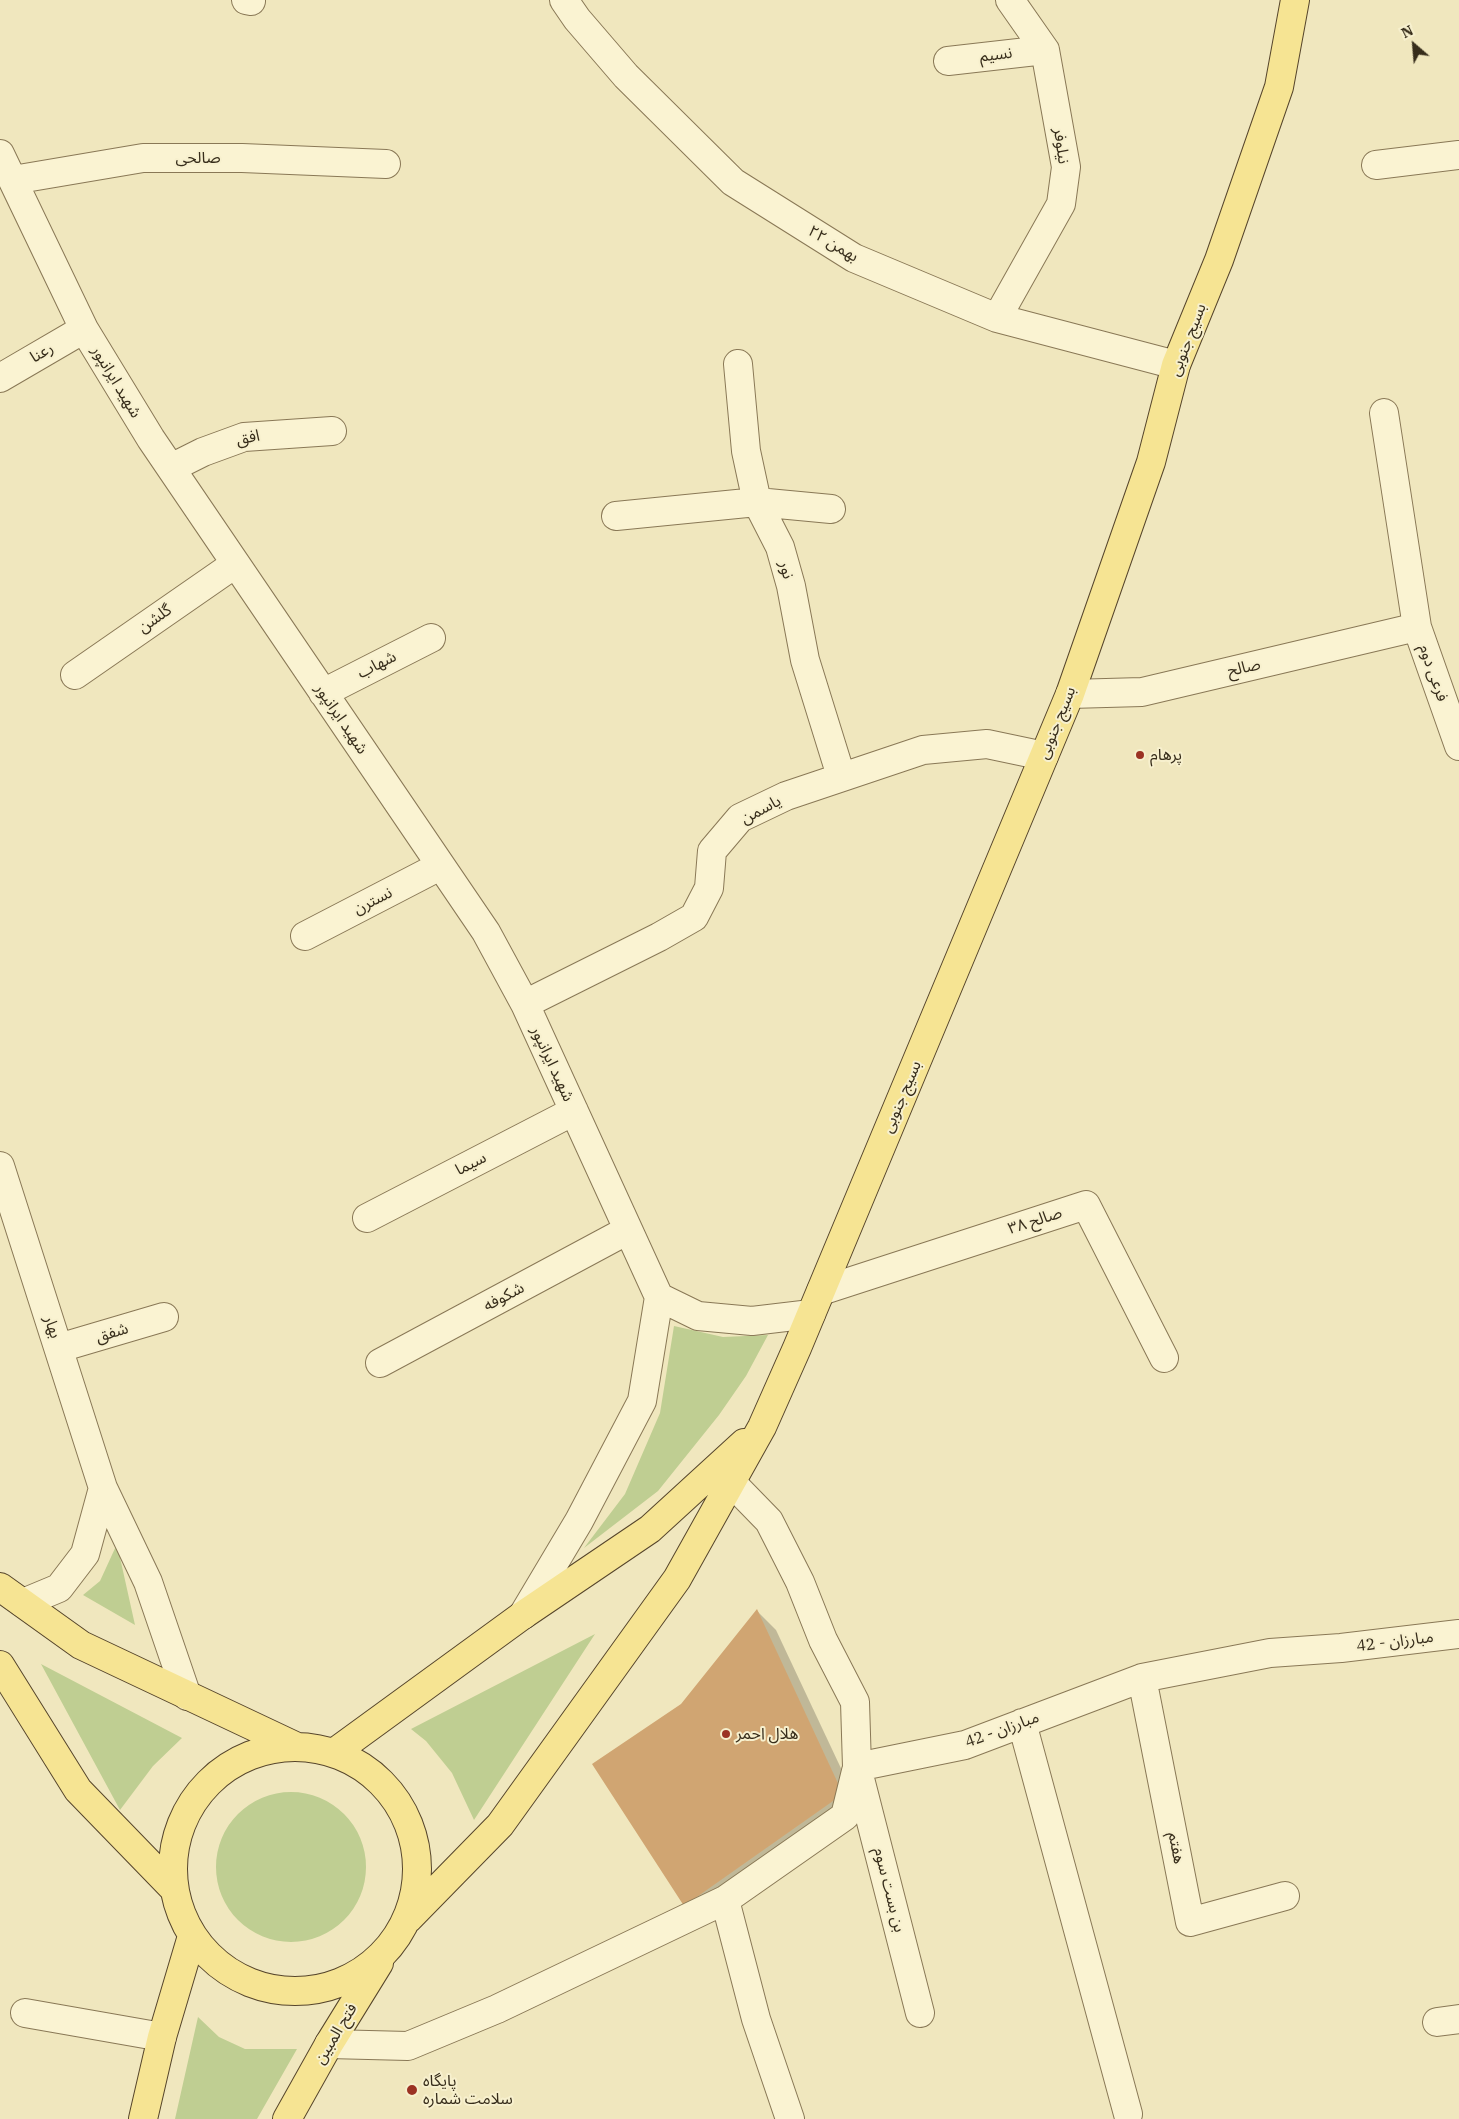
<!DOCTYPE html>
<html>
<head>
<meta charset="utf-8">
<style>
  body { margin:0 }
  #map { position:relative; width:1459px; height:2119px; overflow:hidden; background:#f0e7be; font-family:"IBM Plex Serif",serif }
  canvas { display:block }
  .north { position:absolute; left:1389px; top:20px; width:50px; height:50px; -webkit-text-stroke:4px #f7f0ce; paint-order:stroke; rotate:333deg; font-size:14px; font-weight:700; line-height:20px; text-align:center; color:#372d1b }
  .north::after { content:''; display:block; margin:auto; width:18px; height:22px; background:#372d1b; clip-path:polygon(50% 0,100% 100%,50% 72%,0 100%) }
</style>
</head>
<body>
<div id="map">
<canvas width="1459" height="2119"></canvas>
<div class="north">N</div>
</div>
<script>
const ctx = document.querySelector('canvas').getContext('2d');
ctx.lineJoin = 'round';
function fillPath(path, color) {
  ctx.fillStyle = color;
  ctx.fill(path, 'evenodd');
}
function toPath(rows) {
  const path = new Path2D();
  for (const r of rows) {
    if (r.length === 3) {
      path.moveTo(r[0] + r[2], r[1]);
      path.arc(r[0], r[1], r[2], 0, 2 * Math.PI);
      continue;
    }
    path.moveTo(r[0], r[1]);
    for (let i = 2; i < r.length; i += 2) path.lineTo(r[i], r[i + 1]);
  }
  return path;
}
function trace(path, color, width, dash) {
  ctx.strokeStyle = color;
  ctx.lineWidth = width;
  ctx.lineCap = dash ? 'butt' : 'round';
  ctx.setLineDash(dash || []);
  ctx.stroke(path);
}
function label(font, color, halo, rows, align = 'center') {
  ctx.font = font + ' "IBM Plex Serif","Noto Sans Arabic",serif';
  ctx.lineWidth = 4;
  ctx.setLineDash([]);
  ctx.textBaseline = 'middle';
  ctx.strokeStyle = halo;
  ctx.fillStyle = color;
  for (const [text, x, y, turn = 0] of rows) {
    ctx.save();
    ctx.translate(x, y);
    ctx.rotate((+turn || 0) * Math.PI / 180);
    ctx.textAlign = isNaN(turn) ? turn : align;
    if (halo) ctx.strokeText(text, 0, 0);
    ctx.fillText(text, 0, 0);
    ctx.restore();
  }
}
const green = toPath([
  [674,1326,723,1337,768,1335,746,1376,719,1415,658,1491,584,1548,625,1494,660,1413],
  [117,1544,135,1625,83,1595,100,1581],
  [595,1634,474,1820,452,1773,426,1741,411,1729],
  [41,1664,182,1738,153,1766,120,1810],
  [291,1867,75],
  [198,2017,219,2037,245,2049,297,2049,257,2119,175,2119]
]);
const shadow = toPath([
  [757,1611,776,1630,862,1813,704,1924,685,1905,682,1705]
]);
const building = toPath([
  [757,1609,843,1794,684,1906,592,1764,681,1704]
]);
const minor = toPath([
  [246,0,251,1],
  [564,0,577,19,626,76,733,182,854,258,997,318,1176,365],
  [948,61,1045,50],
  [0,154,84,329,151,439,486,932,525,1004,659,1297],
  [1376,165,1459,155],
  [13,180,143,158,242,158,386,164],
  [997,318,1061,204,1066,167,1045,50,1010,0],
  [738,364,746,451,757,502,780,547,791,586,805,660,841,776],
  [0,378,84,329],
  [1384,413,1417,627,1459,746],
  [171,468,203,452,244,437,332,431],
  [616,516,757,502,831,509],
  [75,675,235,564],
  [323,693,431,638],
  [1070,694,1142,692,1417,627],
  [305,936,440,866],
  [525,1004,659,937,694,917,709,888,712,851,740,818,786,796,923,750,987,744,1044,756],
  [0,1166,103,1488],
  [367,1218,574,1111],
  [821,1291,1086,1205,1164,1358],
  [659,1297,698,1316,752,1321,811,1314],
  [59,1348,164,1317],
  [380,1363,628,1230],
  [731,1482,769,1521,800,1582,823,1640,855,1702,857,1767,920,2013],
  [23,1603,59,1588,85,1554,103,1488,148,1582,187,1696],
  [523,1615,579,1521,642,1401,659,1297],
  [1142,1678,1190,1922,1285,1896],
  [1022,1723,1128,2114],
  [857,1767,965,1745,1142,1678,1270,1653,1341,1648,1459,1634],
  [25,2013,162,2037],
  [1437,2022,1459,2019],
  [329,2044,408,2046,497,2009,725,1900],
  [790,2119,756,2019,725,1900,845,1816,856,1771]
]);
const major = toPath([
  [0,1587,81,1645,295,1746],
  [0,1665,78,1790,174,1889],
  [295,1869,122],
  [335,1752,523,1615,650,1529,744,1443],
  [408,1919,500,1825,677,1579,762,1427,797,1348,1070,694,1151,462,1176,365,1219,260,1279,87,1295,0],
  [143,2119,162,2037,192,1936],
  [287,2119,329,2044,379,1963]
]);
const markers = [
  [1140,755,5,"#9b3223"],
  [726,1734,5,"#9b3223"],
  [412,2090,6,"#9b3223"]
];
const streetNames = [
  ["نسیم",996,55,-7],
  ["نیلوفر",1061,146,82],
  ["صالحی",198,158],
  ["۲۲ بهمن",833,244,31],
  ["بسیج جنوبی",1188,340,-69],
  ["رعنا",42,353,-30],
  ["شهید ایرانپور",116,382,59],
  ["افق",248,438,-11],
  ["نور",786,570,74],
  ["گلشن",155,619,-35],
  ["شهاب",377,665,-27],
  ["صالح",1244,668,-13],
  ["فرعی دوم",1433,673,71],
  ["شهید ایرانپور",341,719,56],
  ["بسیج جنوبی",1057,723,-68],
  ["یاسمن",761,810,-28],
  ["نسترن",373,901,-27],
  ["شهید ایرانپور",552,1064,65],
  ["بسیج جنوبی",902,1097,-67],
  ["سیما",471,1164,-27],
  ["صالح ۳۸",1035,1221,-18],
  ["شکوفه",504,1297,-28],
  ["بهار",52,1327,71],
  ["شفق",112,1333,-17],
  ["مبارزان - 42",1395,1642,-7],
  ["مبارزان - 42",1002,1730,-20],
  ["هفتم",1176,1848,79],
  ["بن بست سوم",889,1890,76],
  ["فتح المبین",336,2034,-59]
];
const poiNames = [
  ["پرهام",1150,755],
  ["هلال احمر",736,1734],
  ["پایگاه",423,2081],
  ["سلامت شماره",423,2099]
];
fillPath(green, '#bfce92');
fillPath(shadow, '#0003');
fillPath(building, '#d0a572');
trace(minor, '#897856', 30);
trace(major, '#56452b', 30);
trace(minor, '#faf3d2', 28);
trace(major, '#f6e493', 28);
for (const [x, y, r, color] of markers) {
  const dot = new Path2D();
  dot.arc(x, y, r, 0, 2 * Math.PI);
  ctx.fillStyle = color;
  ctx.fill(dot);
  trace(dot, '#f7f0ce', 2);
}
label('16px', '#372d1b', '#f7f0ce', streetNames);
label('16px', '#372d1b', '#f7f0ce', poiNames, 'left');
</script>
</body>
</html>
